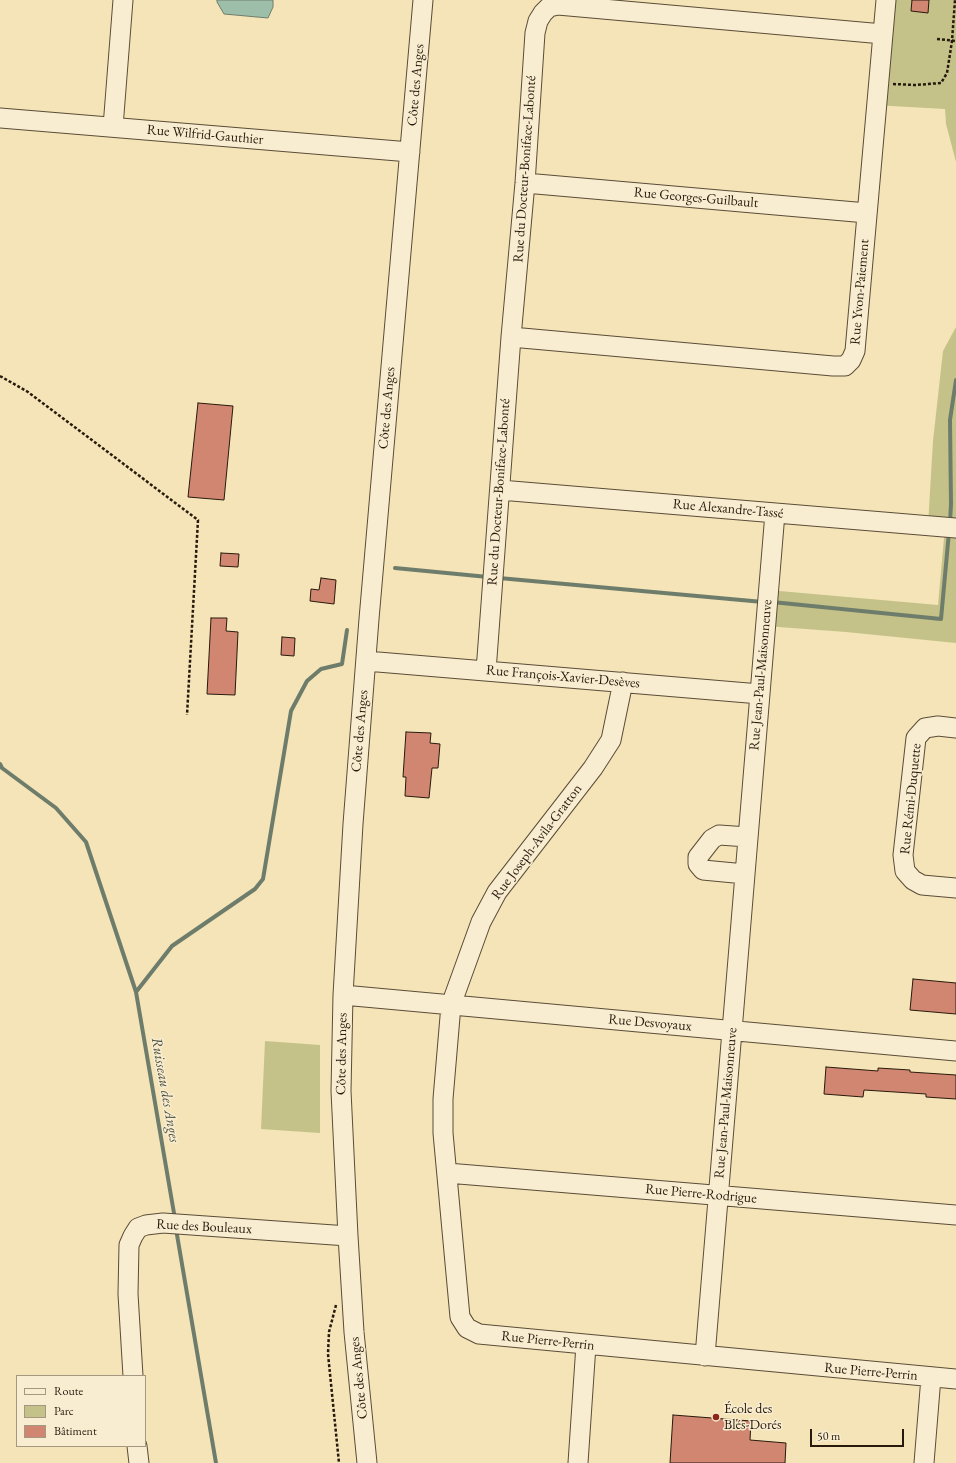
<!DOCTYPE html>
<html>
<head>
<meta charset="utf-8">
<style>
  body { margin:0 }
  #map { position:relative; width:956px; height:1463px; overflow:hidden; background:#f4e4b7; font-family:"EB Garamond",serif }
  canvas { display:block }
  .legend { position:absolute; left:16px; top:1375px; width:130px; height:72px; box-sizing:border-box; background:#f8edd0; border:1px solid #a59882; margin:0; padding:5px 7px; list-style:none; font-size:12px; color:#28190d }
  .legend li { display:flex; align-items:center; gap:8px; height:20px }
  .legend b { width:20px; border:1px solid #a59882 }
  .scale { position:absolute; left:810px; top:1429px; width:94px; height:18px; box-sizing:border-box; border:2px solid #28190d; border-top:0; padding-left:5px; font-size:12px; line-height:14px; white-space:nowrap; color:#28190d; -webkit-text-stroke:3px #f8edd0; paint-order:stroke }
</style>
</head>
<body>
<div id="map">
<canvas width="956" height="1463"></canvas>
<ul class="legend">
<li><b style="height:5px;background:#f8edd0"></b>Route</li>
<li><b style="height:11px;background:#c4c289"></b>Parc</li>
<li><b style="height:11px;background:#d18671"></b>Bâtiment</li>
</ul>
<div class="scale">50 m</div>
</div>
<script>
const ctx = document.querySelector('canvas').getContext('2d');
ctx.lineJoin = 'round';
function fillPath(path, color) {
  ctx.fillStyle = color;
  ctx.fill(path, 'evenodd');
}
function toPath(rows) {
  const path = new Path2D();
  for (const r of rows) {
    path.moveTo(r[0], r[1]);
    for (let i = 2; i < r.length; i += 2) path.lineTo(r[i], r[i + 1]);
  }
  return path;
}
function trace(path, color, width, dash) {
  ctx.strokeStyle = color;
  ctx.lineWidth = width;
  ctx.lineCap = dash ? 'butt' : 'round';
  ctx.setLineDash(dash || []);
  ctx.stroke(path);
}
function label(font, color, halo, rows, align = 'center') {
  ctx.font = font + ' "EB Garamond",serif';
  ctx.lineWidth = 3;
  ctx.setLineDash([]);
  ctx.textBaseline = 'middle';
  ctx.strokeStyle = halo;
  ctx.fillStyle = color;
  for (const [text, x, y, turn = 0] of rows) {
    ctx.save();
    ctx.translate(x, y);
    ctx.rotate((+turn || 0) * Math.PI / 180);
    ctx.textAlign = isNaN(turn) ? turn : align;
    if (halo) ctx.strokeText(text, 0, 0);
    ctx.fillText(text, 0, 0);
    ctx.restore();
  }
}
const green = toPath([
  [887,0,956,0,956,162,946,124,945,109,873,105],
  [956,327,956,643,846,632,765,626,768,590,938,605,945,527,928,525,933,441,943,351],
  [265,1041,320,1045,320,1133,261,1129]
]);
const water = toPath([
  [217,0,273,0,273,7,268,18,224,14,217,2,217,0]
]);
const stream = toPath([
  [950,523,951,504,950,420,956,380],
  [395,568,488,577],
  [499,578,763,602],
  [772,602,941,619,949,532],
  [0,764,2,768,56,808,86,842,136,992,175,1219],
  [136,992,172,946,255,889,263,879,291,711,307,681,321,669,342,664,347,630],
  [176,1229,216,1463]
]);
const building = toPath([
  [912,0,929,0,928,13,911,11,912,0],
  [198,403,233,406,224,500,188,497,198,403],
  [221,553,239,554,238,567,220,566,221,553],
  [321,578,336,580,334,604,310,601,311,589,319,590,321,578],
  [211,618,227,618,226,631,238,632,235,695,207,694,211,618],
  [282,637,295,638,294,656,281,655,282,637],
  [406,732,431,733,430,743,440,744,438,768,432,768,429,798,405,796,406,777,403,777,406,732],
  [913,979,956,983,956,1014,910,1010,913,979],
  [826,1067,878,1071,878,1068,910,1070,910,1072,956,1075,956,1099,926,1097,926,1094,864,1090,863,1097,824,1094,826,1067],
  [673,1415,751,1421,750,1440,786,1443,785,1463,670,1463,673,1415]
]);
const path = toPath([
  [937,39,956,41],
  [893,84,915,85,941,83,947,73,952,41,955,0],
  [0,376,28,392,198,520,187,715],
  [336,1305,329,1332,328,1354,339,1463]
]);
const minor = toPath([
  [0,118,410,152],
  [113,127,123,0],
  [525,183,867,213],
  [511,337,833,366,845,366,851,360,855,351,886,0],
  [500,490,956,528],
  [366,661,760,694],
  [486,671,511,337,525,183,535,33,538,21,543,13,549,7,558,5,883,34],
  [623,682,611,740,593,768,497,892,481,922,451,1005,443,1099,443,1133,460,1317,467,1328,479,1334,956,1379],
  [956,728,938,726,925,728,916,738,903,855,905,871,913,880,922,885,956,888],
  [745,874,703,870,698,864,698,857,712,839,719,835,748,837],
  [343,995,956,1051],
  [447,1173,956,1215],
  [705,1356,775,513],
  [133,1376,128,1294,129,1245,133,1236,138,1228,146,1225,163,1223,348,1236],
  [137,1446,139,1463],
  [367,1463,354,1332,348,1236,341,1091,343,995,353,824,369,619,423,0],
  [578,1463,586,1345],
  [924,1463,931,1377]
]);
const markers = [
  [716,1417,4,"#8f2418"]
];
const streetNames = [
  ["Côte des Anges",416,85,-85],
  ["Rue Wilfrid-Gauthier",205,135,5],
  ["Rue du Docteur-Boniface-Labonté",525,169,-86],
  ["Rue Georges-Guilbault",696,198,5],
  ["Rue Yvon-Paiement",860,292,-85],
  ["Côte des Anges",387,408,-85],
  ["Rue du Docteur-Boniface-Labonté",499,492,-86],
  ["Rue Alexandre-Tassé",728,509,5],
  ["Rue Jean-Paul-Maisonneuve",761,675,-85],
  ["Rue François-Xavier-Desèves",563,677,5],
  ["Côte des Anges",360,731,-85],
  ["Rue Rémi-Duquette",911,799,-84],
  ["Rue Joseph-Avila-Gratton",537,842,-53],
  ["Rue Desvoyaux",650,1023,5],
  ["Côte des Anges",342,1054,-89],
  ["Rue Jean-Paul-Maisonneuve",726,1103,-85],
  ["Rue Pierre-Rodrigue",701,1194,5],
  ["Rue des Bouleaux",204,1227,3],
  ["Rue Pierre-Perrin",548,1341,6],
  ["Rue Pierre-Perrin",871,1372,5],
  ["Côte des Anges",359,1378,-96]
];
const poiNames = [
  ["École des",724,1409],
  ["Blés-Dorés",724,1425]
];
const waterNames = [
  ["Ruisseau des Anges",165,1090,80]
];
fillPath(green, '#c4c289');
fillPath(water, '#9dbfa9');
trace(water, '#6e7d6b', 1);
trace(stream, '#6e7d6b', 4);
fillPath(building, '#d18671');
trace(building, '#28190d', 1);
trace(minor, '#5b4c38', 21);
trace(path, '#28190d', 2.5, [3, 2]);
trace(minor, '#f8edd0', 19);
for (const [x, y, r, color] of markers) {
  const dot = new Path2D();
  dot.arc(x, y, r, 0, 2 * Math.PI);
  ctx.fillStyle = color;
  ctx.fill(dot);
  trace(dot, '#f8edd0', 1.5);
}
label('14px', '#28190d', '#f8edd0', streetNames);
label('14px', '#28190d', '#f8edd0', poiNames, 'left');
label('italic 15px', '#515344', '#f8edd0', waterNames);
</script>
</body>
</html>
